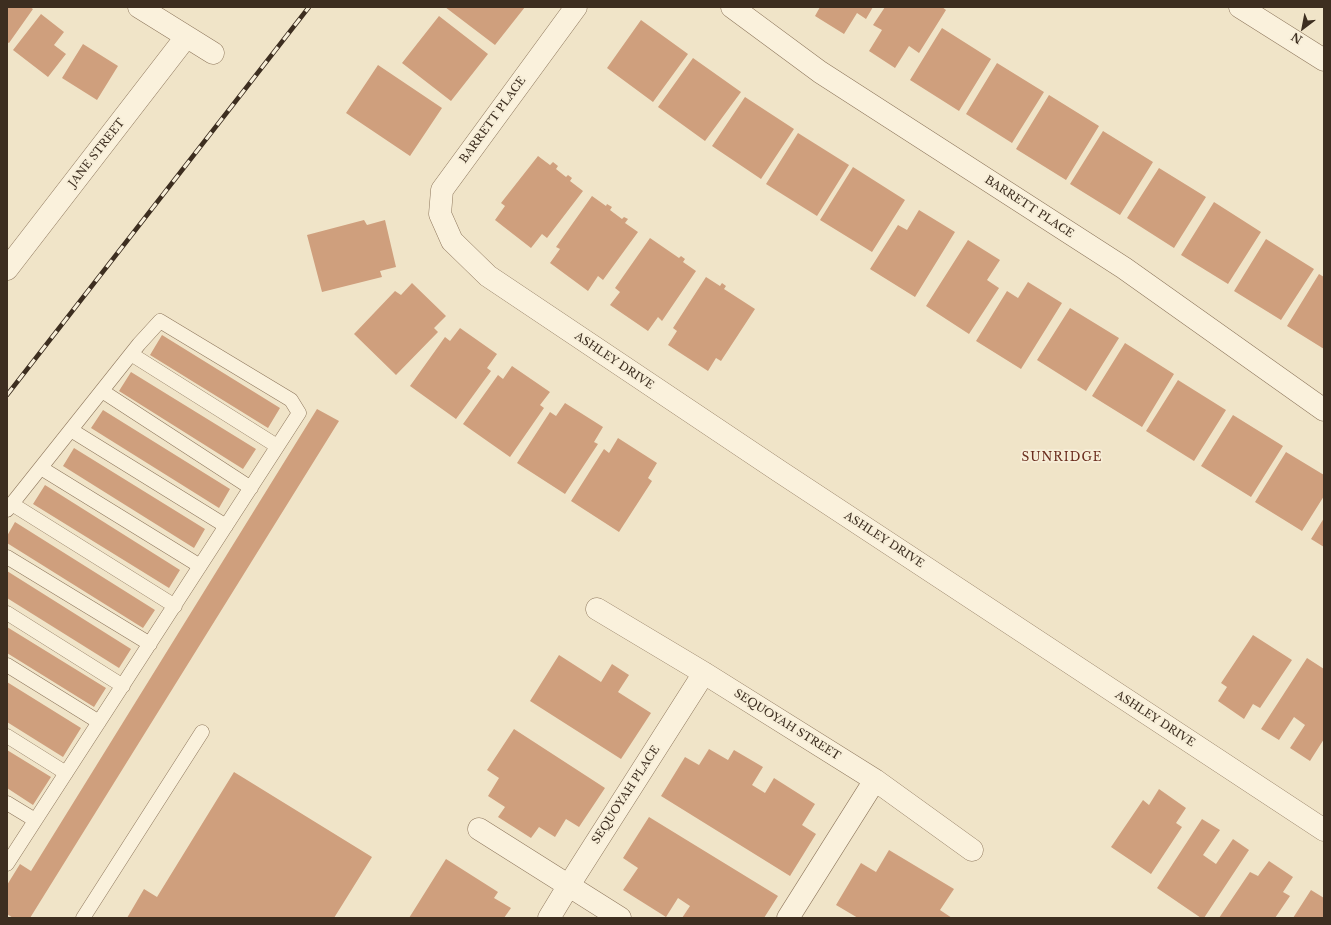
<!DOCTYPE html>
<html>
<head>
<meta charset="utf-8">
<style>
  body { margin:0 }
  #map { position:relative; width:1331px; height:925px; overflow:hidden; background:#f0e4c8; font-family:"Libre Baskerville",serif }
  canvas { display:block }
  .frame { position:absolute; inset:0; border:8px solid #3d2e20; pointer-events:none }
  .north { position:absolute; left:1283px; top:8px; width:40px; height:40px; -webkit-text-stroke:3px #f7eed8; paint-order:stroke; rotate:212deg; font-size:11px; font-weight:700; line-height:16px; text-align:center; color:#3d2e20 }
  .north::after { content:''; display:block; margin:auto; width:14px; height:18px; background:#3d2e20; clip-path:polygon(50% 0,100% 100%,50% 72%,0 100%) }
</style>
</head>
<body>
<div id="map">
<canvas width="1331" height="925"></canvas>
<div class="frame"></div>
<div class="north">N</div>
</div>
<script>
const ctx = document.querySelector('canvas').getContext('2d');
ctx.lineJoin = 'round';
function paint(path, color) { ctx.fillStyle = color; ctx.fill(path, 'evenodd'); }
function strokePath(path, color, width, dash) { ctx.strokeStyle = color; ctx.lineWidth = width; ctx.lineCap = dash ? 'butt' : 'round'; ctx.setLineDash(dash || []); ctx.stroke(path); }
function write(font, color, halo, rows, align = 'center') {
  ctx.font = font + ' "Libre Baskerville",serif'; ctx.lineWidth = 3.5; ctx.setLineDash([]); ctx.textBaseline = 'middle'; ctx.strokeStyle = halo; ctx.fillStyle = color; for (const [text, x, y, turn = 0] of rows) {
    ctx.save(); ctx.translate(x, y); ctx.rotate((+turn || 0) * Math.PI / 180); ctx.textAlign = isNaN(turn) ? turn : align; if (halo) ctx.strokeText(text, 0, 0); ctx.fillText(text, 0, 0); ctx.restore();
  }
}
const building = new Path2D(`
  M 7,7 L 30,7 L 33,9 L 9,43 L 7,42 Z
  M 445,7 L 525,7 L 495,45 Z
  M 820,7 L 873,7 L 866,19 L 857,13 L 844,34 L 815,16 Z
  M 885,7 L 942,7 L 946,10 L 919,53 L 909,46 L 895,68 L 869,51 L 882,30 L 873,25 Z
  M 41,14 L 64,32 L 54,45 L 66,54 L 48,77 L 13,50 Z
  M 439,16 L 488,54 L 451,101 L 402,63 Z
  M 641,20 L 688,54 L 653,102 L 607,68 Z
  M 942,28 L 991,59 L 959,111 L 910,80 Z
  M 83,44 L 118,66 L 97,100 L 62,78 Z
  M 693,58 L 741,92 L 705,141 L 658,107 Z
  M 997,63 L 1044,92 L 1012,143 L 966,114 Z
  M 378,65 L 442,108 L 410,156 L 346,113 Z
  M 1049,95 L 1099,126 L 1066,180 L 1016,149 Z
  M 745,97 L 794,129 L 761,179 L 712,146 Z
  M 1103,131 L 1153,162 L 1120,215 L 1070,184 Z
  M 798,133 L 849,165 L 817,216 L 766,184 Z
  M 538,156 L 550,165 L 553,162 L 558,166 L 556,169 L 566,177 L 568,175 L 572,178 L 570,181 L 583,191 L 547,238 L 542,234 L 531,248 L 495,220 L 505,206 L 501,203 Z
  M 853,167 L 905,200 L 872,252 L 820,220 Z
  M 1159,168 L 1206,197 L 1174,248 L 1127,218 Z
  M 592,196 L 606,206 L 607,204 L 612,207 L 610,210 L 622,219 L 624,217 L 628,219 L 625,223 L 638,232 L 603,280 L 598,276 L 588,291 L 550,263 L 560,249 L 556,247 Z
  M 1214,202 L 1261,232 L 1228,284 L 1181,255 Z
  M 919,210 L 955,232 L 915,297 L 870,269 L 898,225 L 907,230 Z
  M 364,220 L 367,225 L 385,220 L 396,267 L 380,271 L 382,277 L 322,292 L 307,235 Z
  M 650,238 L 679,258 L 681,256 L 685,259 L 683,262 L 696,271 L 662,321 L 658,317 L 648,331 L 610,305 L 620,292 L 615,288 Z
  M 1266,239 L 1314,269 L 1281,320 L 1234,291 Z
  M 968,240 L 1000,260 L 987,280 L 999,288 L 969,334 L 926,306 Z
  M 1319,274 L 1324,277 L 1324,349 L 1287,326 Z
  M 706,277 L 720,286 L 722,283 L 726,286 L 724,289 L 755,309 L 721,361 L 716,358 L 708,371 L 668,345 L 677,331 L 673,328 Z
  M 1028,282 L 1062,303 L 1021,369 L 976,341 L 1007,291 L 1018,298 Z
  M 412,283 L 446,316 L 434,328 L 438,332 L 396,375 L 354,334 L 395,291 L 401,295 Z
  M 1070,308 L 1119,338 L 1086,391 L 1037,360 Z
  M 460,328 L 497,354 L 487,368 L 491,371 L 456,419 L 410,386 L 445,337 L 450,341 Z
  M 162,335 L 280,408 L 268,428 L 150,355 Z
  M 1125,343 L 1174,374 L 1142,427 L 1092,396 Z
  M 512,366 L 550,392 L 540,405 L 544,408 L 510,457 L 463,424 L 498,375 L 503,379 Z
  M 131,372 L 256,449 L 243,469 L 119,391 Z
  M 1178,380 L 1226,410 L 1194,461 L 1146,431 Z
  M 565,403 L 603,427 L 594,442 L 598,444 L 565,494 L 517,463 L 550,412 L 556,416 Z
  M 317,409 L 339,421 L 30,918 L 13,918 L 7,914 L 7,885 L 20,864 L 31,871 Z
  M 103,410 L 230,489 L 219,508 L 91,428 Z
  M 1233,415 L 1283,446 L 1251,497 L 1201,466 Z
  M 618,438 L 657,463 L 648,478 L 652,481 L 619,532 L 571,501 L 604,449 L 609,453 Z
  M 74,448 L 205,529 L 194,548 L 63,466 Z
  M 1286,452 L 1324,475 L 1324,496 L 1302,531 L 1255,502 Z
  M 45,485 L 180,570 L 169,588 L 33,504 Z
  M 1324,518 L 1324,547 L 1311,539 Z
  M 15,522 L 155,610 L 143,628 L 7,543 L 7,536 Z
  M 7,571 L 131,649 L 119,668 L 7,598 Z
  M 7,627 L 106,688 L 94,707 L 7,653 Z
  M 1253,635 L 1292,660 L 1260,708 L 1253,704 L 1244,719 L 1218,701 L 1227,687 L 1221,683 Z
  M 559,655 L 601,682 L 612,664 L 629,675 L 618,692 L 651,713 L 621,759 L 530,701 Z
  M 1307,658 L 1324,669 L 1324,739 L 1310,761 L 1290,748 L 1305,725 L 1294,717 L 1279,740 L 1261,729 Z
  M 7,682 L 81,728 L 63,757 L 7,722 Z
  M 514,729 L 605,788 L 579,827 L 566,819 L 555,837 L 539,827 L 531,838 L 498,817 L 505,807 L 488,796 L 499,778 L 487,770 Z
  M 709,749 L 728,760 L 734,750 L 763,767 L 752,785 L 765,793 L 774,778 L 815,804 L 802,825 L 816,834 L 790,876 L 661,796 L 685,757 L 699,765 Z
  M 7,750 L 51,777 L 33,805 L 7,788 Z
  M 234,772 L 372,857 L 334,918 L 127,918 L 144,889 L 157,897 Z
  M 1159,789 L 1186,808 L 1176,823 L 1182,827 L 1151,874 L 1111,847 L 1143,800 L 1149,805 Z
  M 649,817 L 778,896 L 764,918 L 682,918 L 690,906 L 678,898 L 666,917 L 623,890 L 638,868 L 623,858 Z
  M 1202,819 L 1220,830 L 1203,855 L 1216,864 L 1233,839 L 1249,850 L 1204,918 L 1201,918 L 1157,888 Z
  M 889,850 L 954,889 L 940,910 L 952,918 L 858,918 L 836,905 L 861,863 L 876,872 Z
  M 446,859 L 498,892 L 494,898 L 511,908 L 504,918 L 409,918 Z
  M 1269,861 L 1293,877 L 1283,892 L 1290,896 L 1275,918 L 1219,918 L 1250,872 L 1258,876 Z
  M 1311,890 L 1324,898 L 1324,918 L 1293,918 Z`);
const service = new Path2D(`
  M 131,354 L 277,446
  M 102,391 L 251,488
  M 71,430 L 226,526
  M 41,468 L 200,566
  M 12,504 L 175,606
  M 7,510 L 139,344 L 160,321 L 291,400 L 299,413 L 7,864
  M 7,557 L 150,644
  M 7,613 L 123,686
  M 7,665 L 99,722
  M 7,736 L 66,773
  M 7,803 L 35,820
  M 83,918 L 202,732`);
const minor = new Path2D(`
  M 139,7 L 213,53
  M 576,7 L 442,190 L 440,214 L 452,241 L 488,276 L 779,471 L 1324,830
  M 732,7 L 820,72 L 1124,268 L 1324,410
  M 1240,7 L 1324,60
  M 7,269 L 186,37
  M 597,609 L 704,673 L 875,780 L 972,850
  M 479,829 L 620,918
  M 549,918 L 569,885 L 704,673
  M 788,918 L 875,780`);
const rail = new Path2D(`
  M 7,395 L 309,7`);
const streetNames = [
  ["BARRETT PLACE",493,120,-54],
  ["JANE STREET",97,153,-52],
  ["BARRETT PLACE",1029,207,33],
  ["ASHLEY DRIVE",614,361,34],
  ["ASHLEY DRIVE",884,540,33],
  ["ASHLEY DRIVE",1155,719,33],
  ["SEQUOYAH STREET",787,725,32],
  ["SEQUOYAH PLACE",626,795,-57]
];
const neighbourhoodNames = [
  ["SUNRIDGE",1062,458]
];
paint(building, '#cf9f7d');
strokePath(service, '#8d765c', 15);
strokePath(minor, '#8d765c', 23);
strokePath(service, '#faf1dc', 14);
strokePath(minor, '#faf1dc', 22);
strokePath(rail, '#3d2e20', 4.5);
strokePath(rail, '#f7eed8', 3, [9]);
write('11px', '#3d2e20', '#f7eed8', streetNames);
ctx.letterSpacing = '1px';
write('12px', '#6b2e1e', '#f7eed8', neighbourhoodNames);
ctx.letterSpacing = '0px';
</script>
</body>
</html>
